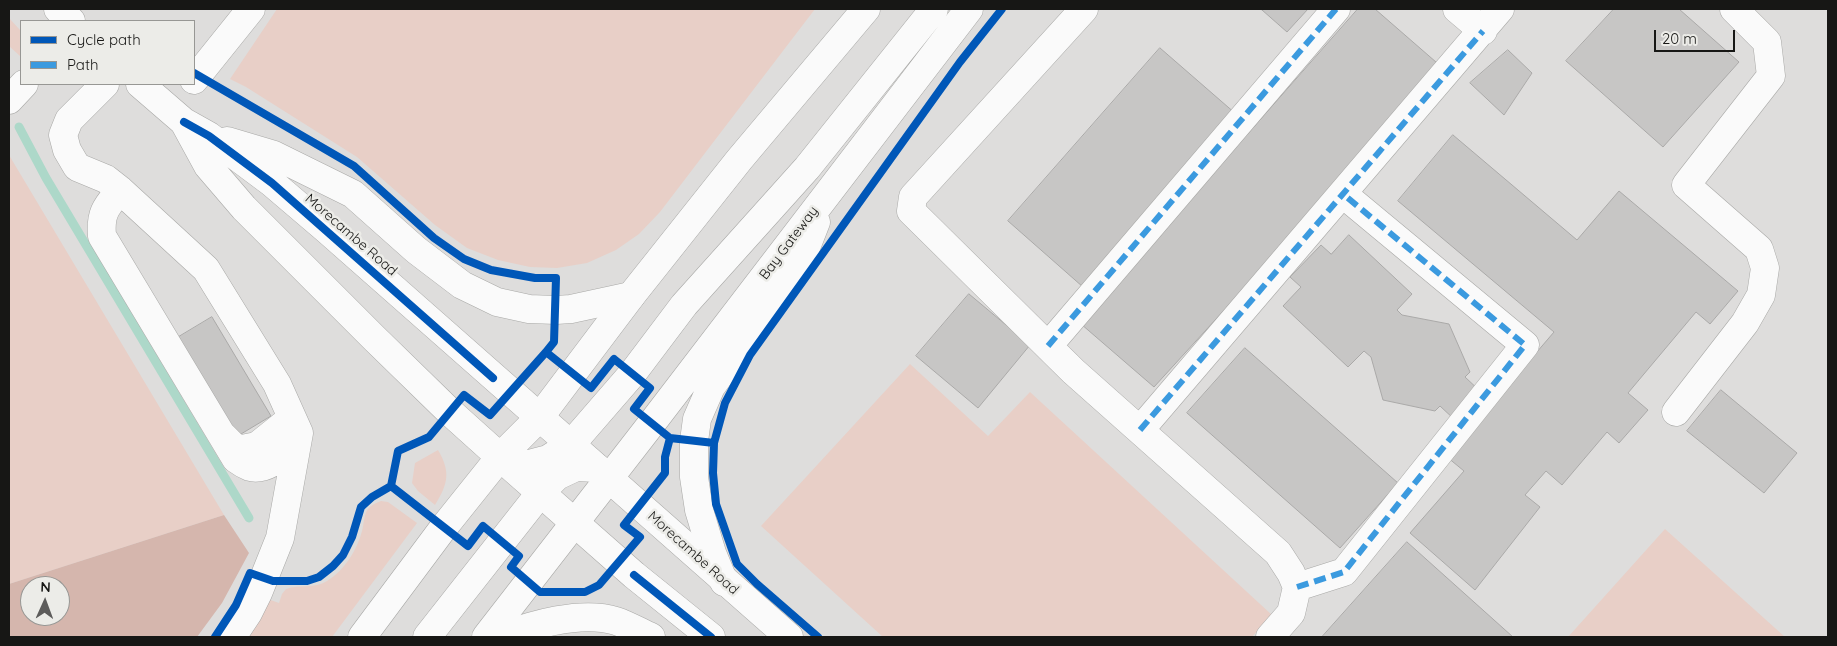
<!DOCTYPE html>
<html>
<head>
<meta charset="utf-8">
<style>
  body { margin:0 }
  #map { position:relative; width:1837px; height:646px; overflow:hidden; background:#dedddc; font-family:Quicksand,sans-serif }
  canvas { display:block }
  .frame { position:absolute; inset:0; border:10px solid #171715; pointer-events:none }
  .legend { position:absolute; left:20px; top:20px; width:175px; height:65px; box-sizing:border-box; background:#ecece8; border:1px solid #979794; margin:0; padding:6px 9px; list-style:none; font-size:15px; color:#171715 }
  .legend li { display:flex; align-items:center; gap:10px; height:25px }
  .legend b { width:25px; border:1px solid #979794 }
  .north { position:absolute; left:20px; top:576px; width:50px; height:50px; box-sizing:border-box; background:#ecece8; border:1px solid #979794; border-radius:50%; rotate:2deg; font-size:14px; font-weight:700; line-height:20px; text-align:center; color:#171715 }
  .north::after { content:''; display:block; margin:auto; width:18px; height:22px; background:#5d5c5b; clip-path:polygon(50% 0,100% 100%,50% 72%,0 100%) }
  .scale { position:absolute; left:1654px; top:30px; width:81px; height:22px; box-sizing:border-box; border:2px solid #171715; border-top:0; padding-left:6px; font-size:15px; line-height:18px; white-space:nowrap; color:#171715; -webkit-text-stroke:4px #ecece8; paint-order:stroke }
</style>
</head>
<body>
<div id="map">
<canvas width="1837" height="646"></canvas>
<div class="frame"></div>
<ul class="legend">
<li><b style="height:6px;background:#0057b8"></b>Cycle path</li>
<li><b style="height:6px;background:#3b9adf"></b>Path</li>
</ul>
<div class="north">N</div>
<div class="scale">20 m</div>
</div>
<script>
const ctx = document.querySelector('canvas').getContext('2d');
ctx.lineJoin = 'round';
function paint(path, color) { ctx.fillStyle = color; ctx.fill(path, 'evenodd'); }
function strokePath(path, color, width, dash) { ctx.strokeStyle = color; ctx.lineWidth = width; ctx.lineCap = dash ? 'butt' : 'round'; ctx.setLineDash(dash || []); ctx.stroke(path); }
function write(font, color, halo, rows, align = 'center') {
  ctx.font = font + ' Quicksand,sans-serif'; ctx.lineWidth = 5; ctx.setLineDash([]); ctx.textBaseline = 'middle'; ctx.strokeStyle = halo; ctx.fillStyle = color; for (const [text, x, y, turn = 0] of rows) {
    ctx.save(); ctx.translate(x, y); ctx.rotate((+turn || 0) * Math.PI / 180); ctx.textAlign = isNaN(turn) ? turn : align; if (halo) ctx.strokeText(text, 0, 0); ctx.fillText(text, 0, 0); ctx.restore();
  }
}
const green = new Path2D(`
  M 277,9 L 815,9 L 660,212 L 639,234 L 616,250 L 587,263 L 557,268 L 530,267 L 498,260 L 467,248 L 435,225 L 357,157 L 246,87 L 230,79 Z
  M 9,18 L 21,31 L 20,56 L 9,46 Z
  M 9,155 L 224,515 L 9,584 Z
  M 910,364 L 988,436 L 1030,392 L 1272,615 L 1252,637 L 883,637 L 761,526 Z
  M 438,450 C 451,472 448,484 435,505 L 418,491 L 412,483 L 415,463 Z
  M 381,501 L 388,502 L 417,523 L 332,637 L 245,637 L 265,598 L 279,603 L 282,594 L 286,589 C 300,584 314,589 327,581 C 345,570 357,550 362,531 C 364,524 364,514 368,509 C 371,505 376,503 381,501 Z
  M 1665,529 L 1785,637 L 1568,637 Z`);
const forest = new Path2D(`
  M 224,515 L 249,553 L 222,603 L 197,637 L 9,637 L 9,584 ZM 30,586 L 60,586 L 60,616 L 30,616 Z`);
const stream = new Path2D(`
  M 19,127 L 46,178 L 249,518`);
const building = new Path2D(`
  M 1263,9 L 1308,9 L 1287,32 L 1262,10 Z
  M 1358,9 L 1375,9 L 1444,69 L 1154,387 L 1081,324 Z
  M 1614,9 L 1679,9 L 1739,62 L 1663,147 L 1566,61 Z
  M 1160,48 L 1236,114 L 1083,287 L 1008,221 Z
  M 1508,50 L 1532,73 L 1504,115 L 1470,83 Z
  M 1453,135 L 1577,240 L 1619,191 L 1738,291 L 1710,324 L 1696,312 L 1628,393 L 1648,410 L 1619,443 L 1607,432 L 1562,485 L 1546,471 L 1525,495 L 1540,507 L 1475,590 L 1410,533 L 1464,471 L 1447,457 L 1554,332 L 1398,201 Z
  M 1349,235 L 1412,294 L 1397,310 L 1402,315 L 1449,324 L 1470,372 L 1465,377 L 1481,392 L 1455,420 L 1440,406 L 1435,411 L 1383,400 L 1371,357 L 1364,351 L 1348,367 L 1283,306 L 1301,287 L 1290,277 L 1321,245 L 1331,254 Z
  M 969,294 L 1030,345 L 978,408 L 916,356 Z
  M 212,317 L 271,416 L 231,440 L 172,341 Z
  M 1245,348 L 1398,483 L 1340,548 L 1187,413 Z
  M 1721,390 L 1797,453 L 1764,493 L 1687,431 Z
  M 1407,542 L 1513,637 L 1322,637 Z`);
const minor = new Path2D(`
  M 1084,9 L 913,197 L 911,211 L 1073,371 L 1278,553 L 1291,573 L 1297,587 L 1291,613 L 1270,637
  M 1457,9 L 1483,31
  M 194,80 L 251,9
  M 105,84 L 69,120 L 63,135 L 67,150 L 77,167 L 106,179 L 120,190 L 206,269 L 277,384 L 299,433 L 280,538 L 258,593 L 248,613 L 232,637
  M 9,100 L 24,84
  M 120,190 C 106,207 100,213 102,236 L 236,459 C 240,462 245,465 250,467 C 266,472 290,453 290,436 C 290,434 289,431 288,429
  M 1048,346 L 1336,9
  M 1676,412 L 1745,323 L 1761,295 L 1765,268 L 1759,249 L 1686,185 L 1771,76 L 1767,42 L 1734,9
  M 1140,430 L 1500,9
  M 223,436 L 237,450 L 257,446 L 287,422
  M 1297,587 L 1344,572 L 1525,345 L 1343,194`);
const major = new Path2D(`
  M 58,9 L 71,21
  M 140,84 L 184,122 L 209,136 L 272,183 L 326,229 L 789,637
  M 184,122 L 208,166 L 244,208 L 373,337 L 450,412 L 500,457 L 634,575 L 711,637
  M 227,141 L 274,155 L 353,194 L 416,250 L 462,285 L 497,302 L 529,309 L 556,310 L 571,309 L 631,296
  M 499,637 C 532,625 581,610 616,621 C 628,625 640,632 651,637`);
const highway = new Path2D(`
  M 509,464 L 529,464 L 548,459 L 570,445 L 580,434 L 632,374 L 684,305 L 807,168 L 934,9
  M 724,582 L 712,553 L 699,510 L 694,477 L 694,441 L 697,419 L 711,387 L 798,268 L 816,222
  M 362,637 L 444,527 L 500,457 L 539,418 L 631,296 L 739,160 L 866,9
  M 427,637 L 541,492 L 557,476 L 576,467 L 597,468
  M 486,637 L 652,423 L 969,9`);
const quiet = new Path2D(`
  M 1048,346 L 1336,9
  M 1140,430 L 1483,31
  M 1297,587 L 1344,572 L 1525,345 L 1343,194`);
const cycleway = new Path2D(`
  M 194,73 L 354,166 L 434,238 L 464,259 L 491,270 L 535,278 L 556,278 L 554,342 L 546,352
  M 184,122 L 209,136 L 272,183 L 493,378
  M 391,486 L 468,546 L 483,526 L 519,556 L 511,567 L 540,592 L 585,592 L 599,585 L 640,537 L 624,525 L 665,473 L 665,457 L 670,438
  M 634,575 L 711,637
  M 215,637 L 236,605 L 250,573 L 273,581 L 307,581 L 319,577 L 333,566 L 343,555 L 352,537 L 361,507 L 372,497 L 391,486 L 398,451 L 429,437 L 464,395 L 490,415 L 546,352 L 591,388 L 614,359 L 650,388 L 634,409 L 670,438 L 714,443
  M 818,637 L 757,584 L 737,564 L 716,504 L 713,473 L 714,443 L 725,403 L 750,355 L 960,62 L 1002,9`);
const streetNames = [
  ["Morecambe Road",351,235,41],
  ["Bay Gateway",789,243,-53],
  ["Morecambe Road",693,553,42]
];
paint(green, '#e8cfc7');
paint(forest, '#d5b6ad');
strokePath(stream, '#add8c9', 9);
paint(building, '#c7c6c5');
strokePath(building, '#aaa9a8', 1);
strokePath(minor, '#a8a8a6', 29);
strokePath(major, '#a8a8a6', 29);
strokePath(highway, '#a8a8a6', 29);
strokePath(minor, '#fafafa', 28);
strokePath(major, '#fafafa', 28);
strokePath(highway, '#fafafa', 28);
strokePath(quiet, '#3b9adf', 6, [12, 6]);
strokePath(cycleway, '#0057b8', 8);
write('14px', '#171715', '#ecece8', streetNames);
</script>
</body>
</html>
